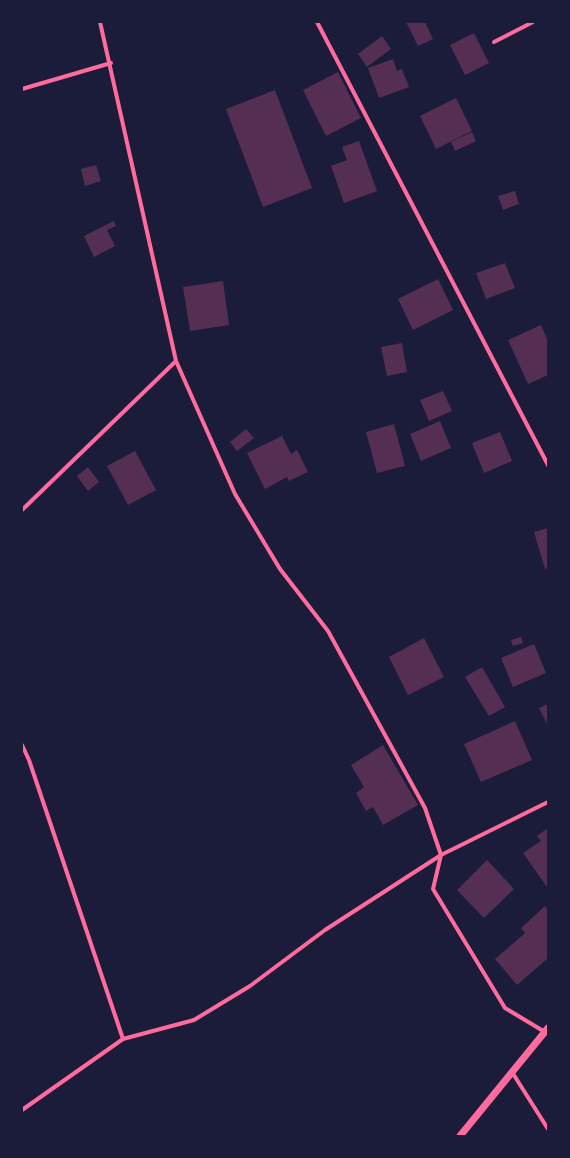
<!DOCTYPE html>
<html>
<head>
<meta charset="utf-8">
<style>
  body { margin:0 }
  #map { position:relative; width:570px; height:1158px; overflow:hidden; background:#1b1b3a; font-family:"PT Sans Narrow",sans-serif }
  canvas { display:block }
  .frame { position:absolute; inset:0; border:23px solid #1b1b3a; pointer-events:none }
</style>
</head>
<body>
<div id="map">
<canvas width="570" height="1158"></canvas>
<div class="frame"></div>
</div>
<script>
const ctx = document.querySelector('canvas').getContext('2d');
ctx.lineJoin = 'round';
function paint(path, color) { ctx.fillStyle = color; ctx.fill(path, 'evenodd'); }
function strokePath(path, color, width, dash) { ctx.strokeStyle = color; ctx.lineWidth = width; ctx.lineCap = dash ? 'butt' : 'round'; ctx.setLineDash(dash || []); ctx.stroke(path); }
const building = new Path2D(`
  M 406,22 L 425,22 L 433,39 L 418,46 Z
  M 474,33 L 489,63 L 465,75 L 450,45 Z
  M 382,36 L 391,49 L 367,67 L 358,54 Z
  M 393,59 L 397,71 L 402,69 L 409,87 L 379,98 L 368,68 Z
  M 338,72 L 361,118 L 326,136 L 303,90 Z
  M 275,90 L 312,188 L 263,207 L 226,109 Z
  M 456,98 L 472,131 L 436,149 L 420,116 Z
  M 472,132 L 476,141 L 455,151 L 451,142 Z
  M 359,141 L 377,191 L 344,203 L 331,166 L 347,160 L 342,147 Z
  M 96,165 L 101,181 L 85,186 L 81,169 Z
  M 515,191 L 519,204 L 503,210 L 498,196 Z
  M 114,221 L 116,226 L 107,230 L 115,246 L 94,257 L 84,236 Z
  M 505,263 L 515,288 L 486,299 L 476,273 Z
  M 438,279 L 453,310 L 413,330 L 398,299 Z
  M 223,281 L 229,325 L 190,331 L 183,287 Z
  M 541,325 L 548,341 L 548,375 L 528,384 L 508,340 Z
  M 402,343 L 407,372 L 387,376 L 381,347 Z
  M 443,391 L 452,411 L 429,421 L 420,400 Z
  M 440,421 L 451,448 L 421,461 L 410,434 Z
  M 394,424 L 405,466 L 377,473 L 366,432 Z
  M 246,429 L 254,438 L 237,451 L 230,442 Z
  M 500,432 L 512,461 L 484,473 L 472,443 Z
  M 282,436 L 291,454 L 297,450 L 308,472 L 289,481 L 287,477 L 265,489 L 247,453 Z
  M 135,451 L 156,490 L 128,505 L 107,466 Z
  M 88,467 L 99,482 L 88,491 L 77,476 Z
  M 548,528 L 548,568 L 545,569 L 534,532 Z
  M 521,637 L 523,643 L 513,646 L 511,640 Z
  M 424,638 L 444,677 L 408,695 L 389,657 Z
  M 534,644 L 546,673 L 513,687 L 501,658 Z
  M 482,667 L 505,707 L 489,716 L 465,677 Z
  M 548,704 L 548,726 L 539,708 Z
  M 515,721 L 532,760 L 481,782 L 464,744 Z
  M 383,745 L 418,805 L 383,825 L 373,807 L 366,811 L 356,793 L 364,787 L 351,765 Z
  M 548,828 L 548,886 L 547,887 L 523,853 L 541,841 L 537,836 Z
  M 487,860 L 514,889 L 484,918 L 457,890 Z
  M 545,906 L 548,910 L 548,958 L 517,985 L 495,959 L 525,933 L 521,928 Z`);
const minor = new Path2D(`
  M 100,22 L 176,361 L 235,494 L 280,569 L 328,631 L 425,808 L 441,855 L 433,889 L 505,1008 L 545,1032
  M 317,22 L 548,465
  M 494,42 L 533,22
  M 22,89 L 111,63
  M 22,510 L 176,361
  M 22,745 L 29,760 L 123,1039
  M 512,1072 L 548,1129
  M 22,1110 L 123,1039 L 194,1020 L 250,986 L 325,930 L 441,855 L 548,802`);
const tertiary = new Path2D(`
  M 460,1136 L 548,1028`);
paint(building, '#542f53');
strokePath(minor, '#ff6b9d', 4);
strokePath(tertiary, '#ff6b9d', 7);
</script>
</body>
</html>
